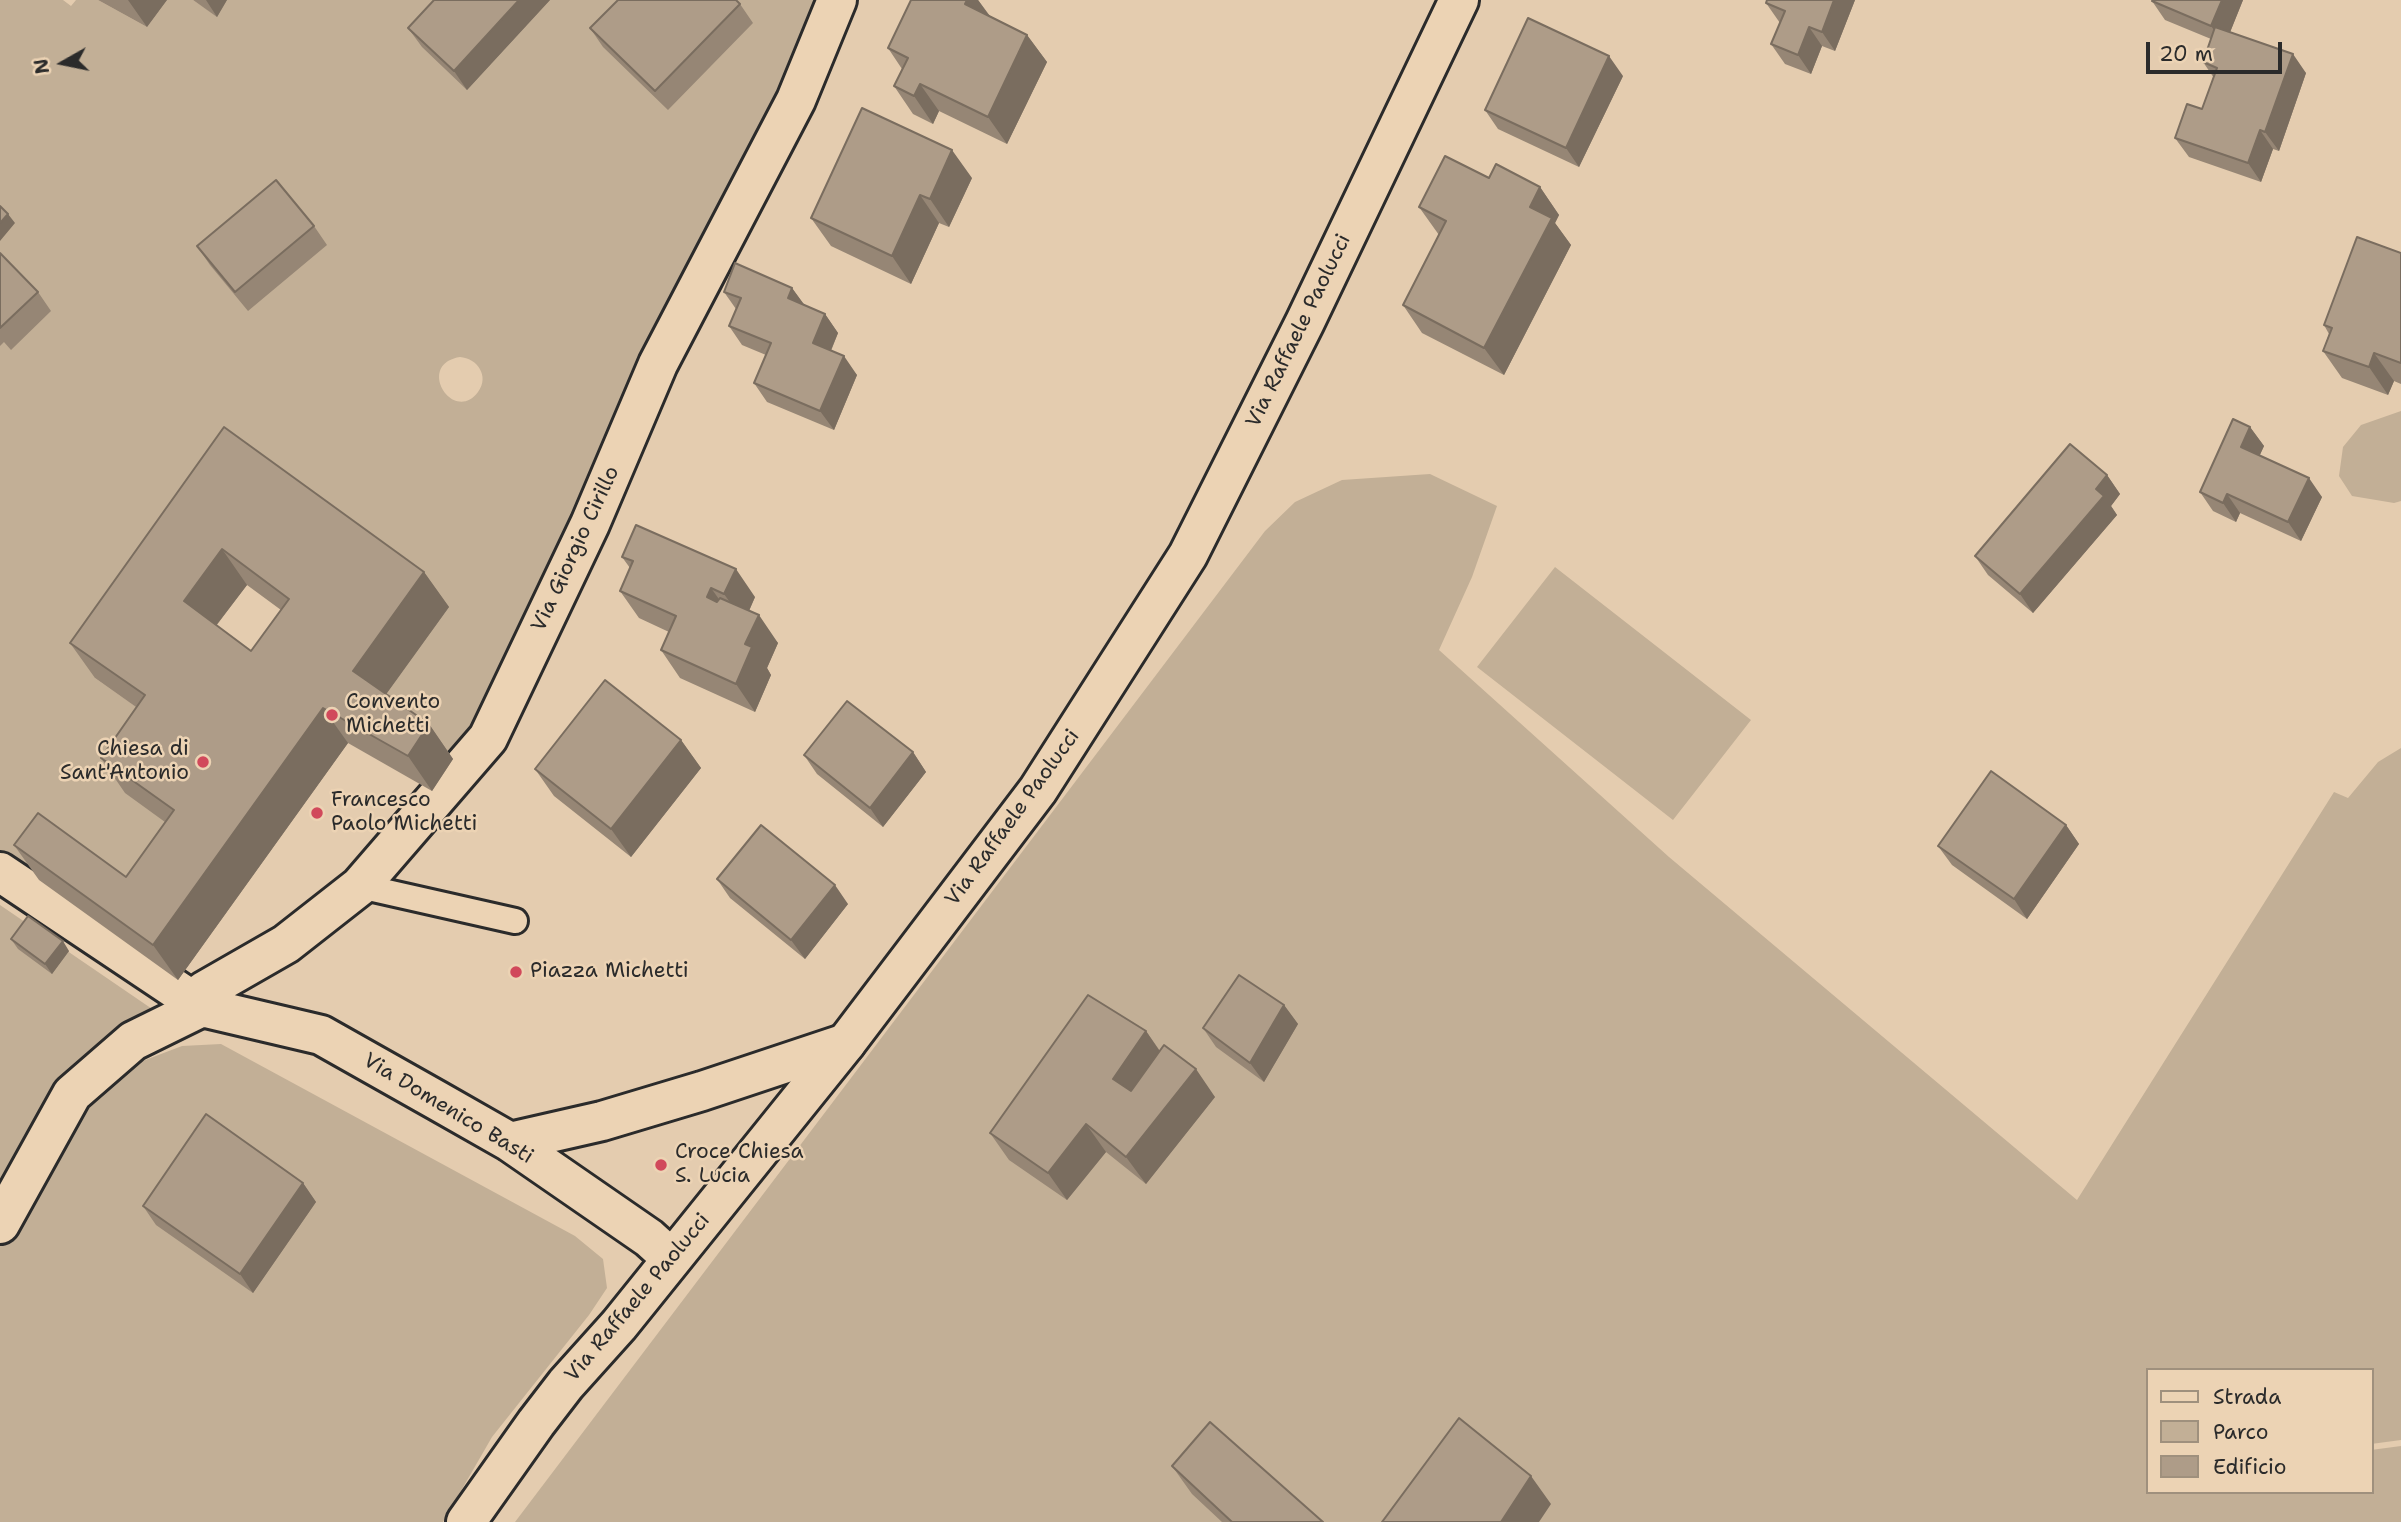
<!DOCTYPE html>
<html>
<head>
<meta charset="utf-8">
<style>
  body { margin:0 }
  #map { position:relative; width:2401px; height:1522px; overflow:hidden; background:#e4ccaf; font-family:"Shantell Sans",sans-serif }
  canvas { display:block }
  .legend { position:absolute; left:2146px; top:1368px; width:228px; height:126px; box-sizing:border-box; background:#ecd3b4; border:2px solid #9f907d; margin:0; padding:9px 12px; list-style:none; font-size:21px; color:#2b2b2b }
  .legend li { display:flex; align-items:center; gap:14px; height:35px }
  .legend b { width:35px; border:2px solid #9f907d }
  .north { position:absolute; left:28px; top:28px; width:70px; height:70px; -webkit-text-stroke:5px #ecd3b4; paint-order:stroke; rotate:261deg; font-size:19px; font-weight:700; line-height:28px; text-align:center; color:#2b2b2b }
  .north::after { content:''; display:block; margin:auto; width:24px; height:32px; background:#2b2b2b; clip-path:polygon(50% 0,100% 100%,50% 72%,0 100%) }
  .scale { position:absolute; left:2146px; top:42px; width:136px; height:32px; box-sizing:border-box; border:4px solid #2b2b2b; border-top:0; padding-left:9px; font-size:21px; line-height:24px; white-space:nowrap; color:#2b2b2b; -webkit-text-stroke:5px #ecd3b4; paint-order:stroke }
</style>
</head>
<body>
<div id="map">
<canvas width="2401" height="1522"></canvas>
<ul class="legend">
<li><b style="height:9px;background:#ecd3b4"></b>Strada</li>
<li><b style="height:19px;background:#c2af96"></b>Parco</li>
<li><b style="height:19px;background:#ae9c88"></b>Edificio</li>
</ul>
<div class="north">N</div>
<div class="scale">20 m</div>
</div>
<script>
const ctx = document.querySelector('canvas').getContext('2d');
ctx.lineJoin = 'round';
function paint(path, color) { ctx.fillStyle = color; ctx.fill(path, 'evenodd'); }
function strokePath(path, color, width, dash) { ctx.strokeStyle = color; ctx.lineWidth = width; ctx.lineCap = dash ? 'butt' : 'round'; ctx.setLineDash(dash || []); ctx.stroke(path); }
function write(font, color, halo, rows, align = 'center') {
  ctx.font = font + ' "Shantell Sans",sans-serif'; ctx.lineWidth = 5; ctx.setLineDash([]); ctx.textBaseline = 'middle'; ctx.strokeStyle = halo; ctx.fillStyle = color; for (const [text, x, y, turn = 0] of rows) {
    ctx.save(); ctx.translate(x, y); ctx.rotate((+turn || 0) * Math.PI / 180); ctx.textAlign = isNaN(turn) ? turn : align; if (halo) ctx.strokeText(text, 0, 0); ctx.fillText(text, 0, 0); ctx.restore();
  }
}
const green = new Path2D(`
  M 0,0 L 63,0 L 71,6 L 76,0 L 98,0 L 147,27 L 167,0 L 193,0 L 217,16 L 227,0 L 826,0 L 579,527 L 453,759 L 377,707 L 448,607 L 249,462 L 95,678 L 169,730 L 198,845 L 150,912 L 62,848 L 39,880 L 0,857 ZM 460,357 C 477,358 490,376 478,392 C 453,425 415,364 460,357 Z
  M 2401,411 L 2401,501 L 2394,503 L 2352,496 L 2339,476 L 2343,447 L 2361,425 Z
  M 1430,474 L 1497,506 L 1472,577 L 1439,650 L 1669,857 L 2077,1200 L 2334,792 L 2348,798 L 2378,762 L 2401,748 L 2401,1440 L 2371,1444 L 2371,1370 L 2147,1370 L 2147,1492 L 2371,1492 L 2371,1450 L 2401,1446 L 2401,1522 L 515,1522 L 1265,531 L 1295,502 L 1342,480 Z
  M 1555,567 L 1751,720 L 1673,820 L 1477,667 Z
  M 0,905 L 158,1013 L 47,1104 L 0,1181 Z
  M 221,1044 L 575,1236 L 603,1259 L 607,1288 L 589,1315 L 492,1437 L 443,1522 L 0,1522 L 0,1241 L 86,1099 L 140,1062 L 182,1046 Z`);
const service = new Path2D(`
  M 360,886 L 515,921`);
const minor = new Path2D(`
  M 0,872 L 202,1007 L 321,1035 L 438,1101 L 510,1142 L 649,1238 L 671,1258
  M 202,1007 L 204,991 L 286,944 L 360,886 L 488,738 L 590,524 L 658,364 L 796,100 L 837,0
  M 510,1142 L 602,1121 L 702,1091 L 846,1043
  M 0,1224 L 72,1094 L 133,1041 L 202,1007`);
const secondary = new Path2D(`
  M 466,1522 L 536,1423 L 566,1384 L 619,1325 L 846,1043 L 1038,790 L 1188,555 L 1305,322 L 1459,0`);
const wall = new Path2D(`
  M 98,0 L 167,0 L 147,27 Z
  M 193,0 L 227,0 L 217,17 Z
  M 434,0 L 550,0 L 467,90 L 422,47 L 408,28 Z
  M 911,0 L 978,0 L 990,16 L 1027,35 L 1047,62 L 1007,144 L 939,111 L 933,124 L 913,114 L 894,86 L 902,69 L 888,48 Z
  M 1855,0 L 1835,51 L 1822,46 L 1811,74 L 1785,64 L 1771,44 L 1780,23 L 1766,3 Z
  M 2153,0 L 2243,0 L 2230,32 L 2306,73 L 2279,151 L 2273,149 L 2261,182 L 2189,157 L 2175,138 L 2202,109 L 2214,78 L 2203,62 L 2211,39 L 2165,20 L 2152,1 Z
  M 740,4 L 753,23 L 668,110 L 603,47 L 590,28 Z
  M 1623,76 L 1579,167 L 1498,129 L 1485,110 Z
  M 972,178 L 949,227 L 939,223 L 911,284 L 831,246 L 811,218 Z
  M 1489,178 L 1540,187 L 1559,215 L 1555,223 L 1571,245 L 1504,375 L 1422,333 L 1403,305 L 1439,235 L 1419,207 Z
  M 314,226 L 327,245 L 248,311 L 210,265 L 197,246 Z
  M 0,253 L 38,292 L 51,311 L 11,350 L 4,342 L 0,346 Z
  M 2401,253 L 2401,384 L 2394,381 L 2388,395 L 2342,378 L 2323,351 L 2329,334 L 2324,325 Z
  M 792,288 L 804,305 L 825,314 L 838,333 L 831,351 L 857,375 L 834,430 L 767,402 L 754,383 L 766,355 L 742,345 L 729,326 L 736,309 L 724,292 Z
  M 224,427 L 424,572 L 449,607 L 386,694 L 429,724 L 453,759 L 432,791 L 348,743 L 178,980 L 39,880 L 14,845 L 126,877 L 165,822 L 125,793 L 101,758 L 136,707 L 95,678 L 70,643 ZM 247,585 L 281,610 L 251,651 L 216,626 Z
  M 2250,427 L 2264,446 L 2259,456 L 2322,497 L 2301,541 L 2240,513 L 2236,522 L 2213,511 L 2200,492 Z
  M 2107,475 L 2120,494 L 2111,506 L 2117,515 L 2033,613 L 1988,575 L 1975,556 Z
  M 622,557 L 755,597 L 749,611 L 778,643 L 767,668 L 771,675 L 755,712 L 680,678 L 661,650 L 669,632 L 639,618 L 620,591 L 630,568 Z
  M 681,740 L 701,768 L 631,857 L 554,796 L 535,769 Z
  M 913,752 L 926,772 L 883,827 L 817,774 L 804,755 Z
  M 2066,825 L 2079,844 L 2027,919 L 1952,865 L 1938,846 Z
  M 717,879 L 848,904 L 805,959 L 730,898 Z
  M 11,939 L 69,951 L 52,974 L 18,949 Z
  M 1284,1005 L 1298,1024 L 1264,1082 L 1216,1047 L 1203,1028 Z
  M 1146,1031 L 1160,1051 L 1215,1097 L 1146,1184 L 1106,1152 L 1067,1200 L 1009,1160 L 990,1133 Z
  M 303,1183 L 316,1202 L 253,1293 L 156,1225 L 143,1206 Z
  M 1172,1466 L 1323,1522 L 1222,1522 L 1192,1494 Z`);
const shadedWall = new Path2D(`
  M 128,0 L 167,0 L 147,27 Z
  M 206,0 L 227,0 L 217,17 Z
  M 519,0 L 550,0 L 467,90 L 454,71 Z
  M 967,0 L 978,0 L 991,18 L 965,4 Z
  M 1834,0 L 1855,0 L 1835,51 L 1822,32 Z
  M 2222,0 L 2243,0 L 2225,45 L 2211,26 Z
  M 1809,27 L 1822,46 L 1811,74 L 1798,55 Z
  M 1027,35 L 1047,62 L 1007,144 L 988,117 Z
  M 2293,54 L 2306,73 L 2279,151 L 2265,132 Z
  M 1609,56 L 1623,76 L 1579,167 L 1566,148 Z
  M 920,84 L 939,111 L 933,124 L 914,96 Z
  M 2260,130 L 2273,149 L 2261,182 L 2248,163 Z
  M 952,150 L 972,178 L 949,227 L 930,199 Z
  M 1540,187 L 1559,215 L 1555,223 L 1571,245 L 1504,375 L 1484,348 L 1530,207 Z
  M 920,195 L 939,223 L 911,284 L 892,256 Z
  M 8,214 L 15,223 L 0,241 L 0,223 Z
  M 792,288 L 806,307 L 788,298 Z
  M 825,314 L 838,333 L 826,362 L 813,343 Z
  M 2374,353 L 2394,381 L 2388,395 L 2369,367 Z
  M 844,356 L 857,375 L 834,430 L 820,411 Z
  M 2250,427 L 2264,446 L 2255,466 L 2241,447 Z
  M 2107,475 L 2120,494 L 2111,506 L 2117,515 L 2033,613 L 2020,594 L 2096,489 Z
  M 2309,478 L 2322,497 L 2301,541 L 2288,522 Z
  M 2227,494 L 2240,513 L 2236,522 L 2223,503 Z
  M 222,549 L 247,585 L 208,636 L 184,601 Z
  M 736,569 L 755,597 L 744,622 L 724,594 Z
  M 424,572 L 449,607 L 377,707 L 353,671 Z
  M 711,588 L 731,616 L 707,597 Z
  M 759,615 L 778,643 L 767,668 L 771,675 L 755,712 L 736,684 L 745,644 Z
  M 323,708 L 348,743 L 178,980 L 153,945 Z
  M 429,724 L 453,759 L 432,791 L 408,756 Z
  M 681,740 L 701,768 L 631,857 L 611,829 Z
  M 913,752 L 926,772 L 883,827 L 870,808 Z
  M 2066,825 L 2079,844 L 2027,919 L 2014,899 Z
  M 835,885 L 848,904 L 805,959 L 791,940 Z
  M 63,941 L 69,951 L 52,974 L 45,964 Z
  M 1284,1005 L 1298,1024 L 1264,1082 L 1250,1063 Z
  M 1146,1031 L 1165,1059 L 1133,1107 L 1113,1079 Z
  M 1196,1069 L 1215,1097 L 1146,1184 L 1126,1157 Z
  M 1086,1124 L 1106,1152 L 1067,1200 L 1048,1173 Z
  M 303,1183 L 316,1202 L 253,1293 L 240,1274 Z
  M 1531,1476 L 1551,1504 L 1539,1522 L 1501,1522 Z`);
const building = new Path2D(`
  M 434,0 L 519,0 L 454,71 L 408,28 Z
  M 618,0 L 736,0 L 740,4 L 655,91 L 590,28 Z
  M 911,0 L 967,0 L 965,4 L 1027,35 L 988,117 L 920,84 L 914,96 L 894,86 L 908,58 L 888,48 Z
  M 1767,0 L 1834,0 L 1822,32 L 1809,27 L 1798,55 L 1771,44 L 1785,11 L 1766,3 Z
  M 2153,0 L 2222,0 L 2211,26 L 2152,1 Z
  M 1528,18 L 1609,56 L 1566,148 L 1485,110 Z
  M 2215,27 L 2293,54 L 2265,132 L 2260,130 L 2248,163 L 2175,138 L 2187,104 L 2202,109 L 2217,68 L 2203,62 Z
  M 862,108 L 952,150 L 930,199 L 920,195 L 892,256 L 811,218 Z
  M 1445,156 L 1489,178 L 1496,164 L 1540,187 L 1530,207 L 1552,218 L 1484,348 L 1403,305 L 1446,221 L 1419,207 Z
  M 276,180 L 314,226 L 235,292 L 197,246 Z
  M 0,206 L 8,214 L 0,223 Z
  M 2357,237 L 2401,253 L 2401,363 L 2374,353 L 2369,367 L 2323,351 L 2332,328 L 2324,325 Z
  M 0,253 L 38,292 L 0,328 Z
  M 735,263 L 792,288 L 788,298 L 825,314 L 813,343 L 844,356 L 820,411 L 754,383 L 771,343 L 729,326 L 741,298 L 724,292 Z
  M 2233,419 L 2250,427 L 2241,447 L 2309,478 L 2288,522 L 2227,494 L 2223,503 L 2200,492 Z
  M 224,427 L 424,572 L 353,671 L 429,724 L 408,756 L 323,708 L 153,945 L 14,845 L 38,813 L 126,877 L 174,810 L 101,758 L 145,695 L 70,643 ZM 222,549 L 289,599 L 251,651 L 184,601 Z
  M 2070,444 L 2107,475 L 2096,489 L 2104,496 L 2020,594 L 1975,556 Z
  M 636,525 L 736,569 L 724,594 L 711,588 L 707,597 L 717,602 L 720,598 L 759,615 L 745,644 L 752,647 L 736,684 L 661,650 L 676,616 L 620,591 L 633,561 L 622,557 Z
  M 605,680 L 681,740 L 611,829 L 535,769 Z
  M 847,701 L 913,752 L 870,808 L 804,755 Z
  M 1991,771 L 2066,825 L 2014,899 L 1938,846 Z
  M 761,825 L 835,885 L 791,940 L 717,879 Z
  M 28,916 L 63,941 L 45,964 L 11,939 Z
  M 1239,975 L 1284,1005 L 1250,1063 L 1203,1028 Z
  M 1088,995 L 1146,1031 L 1113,1079 L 1131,1091 L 1164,1045 L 1196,1069 L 1126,1157 L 1086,1124 L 1048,1173 L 990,1133 Z
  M 206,1114 L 303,1183 L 240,1274 L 143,1206 Z
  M 1459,1418 L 1531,1476 L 1501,1522 L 1382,1522 Z
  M 1210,1422 L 1323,1522 L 1232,1522 L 1172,1466 Z`);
const markers = [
  [332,715,7,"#d1495b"],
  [203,762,7,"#d1495b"],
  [317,813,7,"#d1495b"],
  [516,972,7,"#d1495b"],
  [661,1165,7,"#d1495b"]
];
const streetNames = [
  ["Via Raffaele Paolucci",1299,331,-64],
  ["Via Giorgio Cirillo",576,549,-65],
  ["Via Raffaele Paolucci",1013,818,-54],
  ["Via Domenico Basti",448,1109,31],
  ["Via Raffaele Paolucci",638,1298,-50]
];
const poiNames = [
  ["Convento",346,703],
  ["Michetti",346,727],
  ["Chiesa di",189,750,"right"],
  ["Sant'Antonio",189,774,"right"],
  ["Francesco",331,801],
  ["Paolo Michetti",331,825],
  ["Piazza Michetti",530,972],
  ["Croce Chiesa",675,1153],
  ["S. Lucia",675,1177]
];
paint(green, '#c2af96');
strokePath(service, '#2b2b2b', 30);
strokePath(minor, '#2b2b2b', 44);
strokePath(secondary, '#2b2b2b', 44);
strokePath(service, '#ecd3b4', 24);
strokePath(minor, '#ecd3b4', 38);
strokePath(secondary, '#ecd3b4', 38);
paint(wall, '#968675');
paint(shadedWall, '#7a6d5f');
paint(building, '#ae9c88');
strokePath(building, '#7a6d5f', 2);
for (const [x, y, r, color] of markers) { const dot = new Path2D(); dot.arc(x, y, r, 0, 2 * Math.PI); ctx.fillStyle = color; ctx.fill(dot); strokePath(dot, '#ecd3b4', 2.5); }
write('21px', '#2b2b2b', '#ecd3b4', streetNames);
write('21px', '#2b2b2b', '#ecd3b4', poiNames, 'left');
</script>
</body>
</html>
